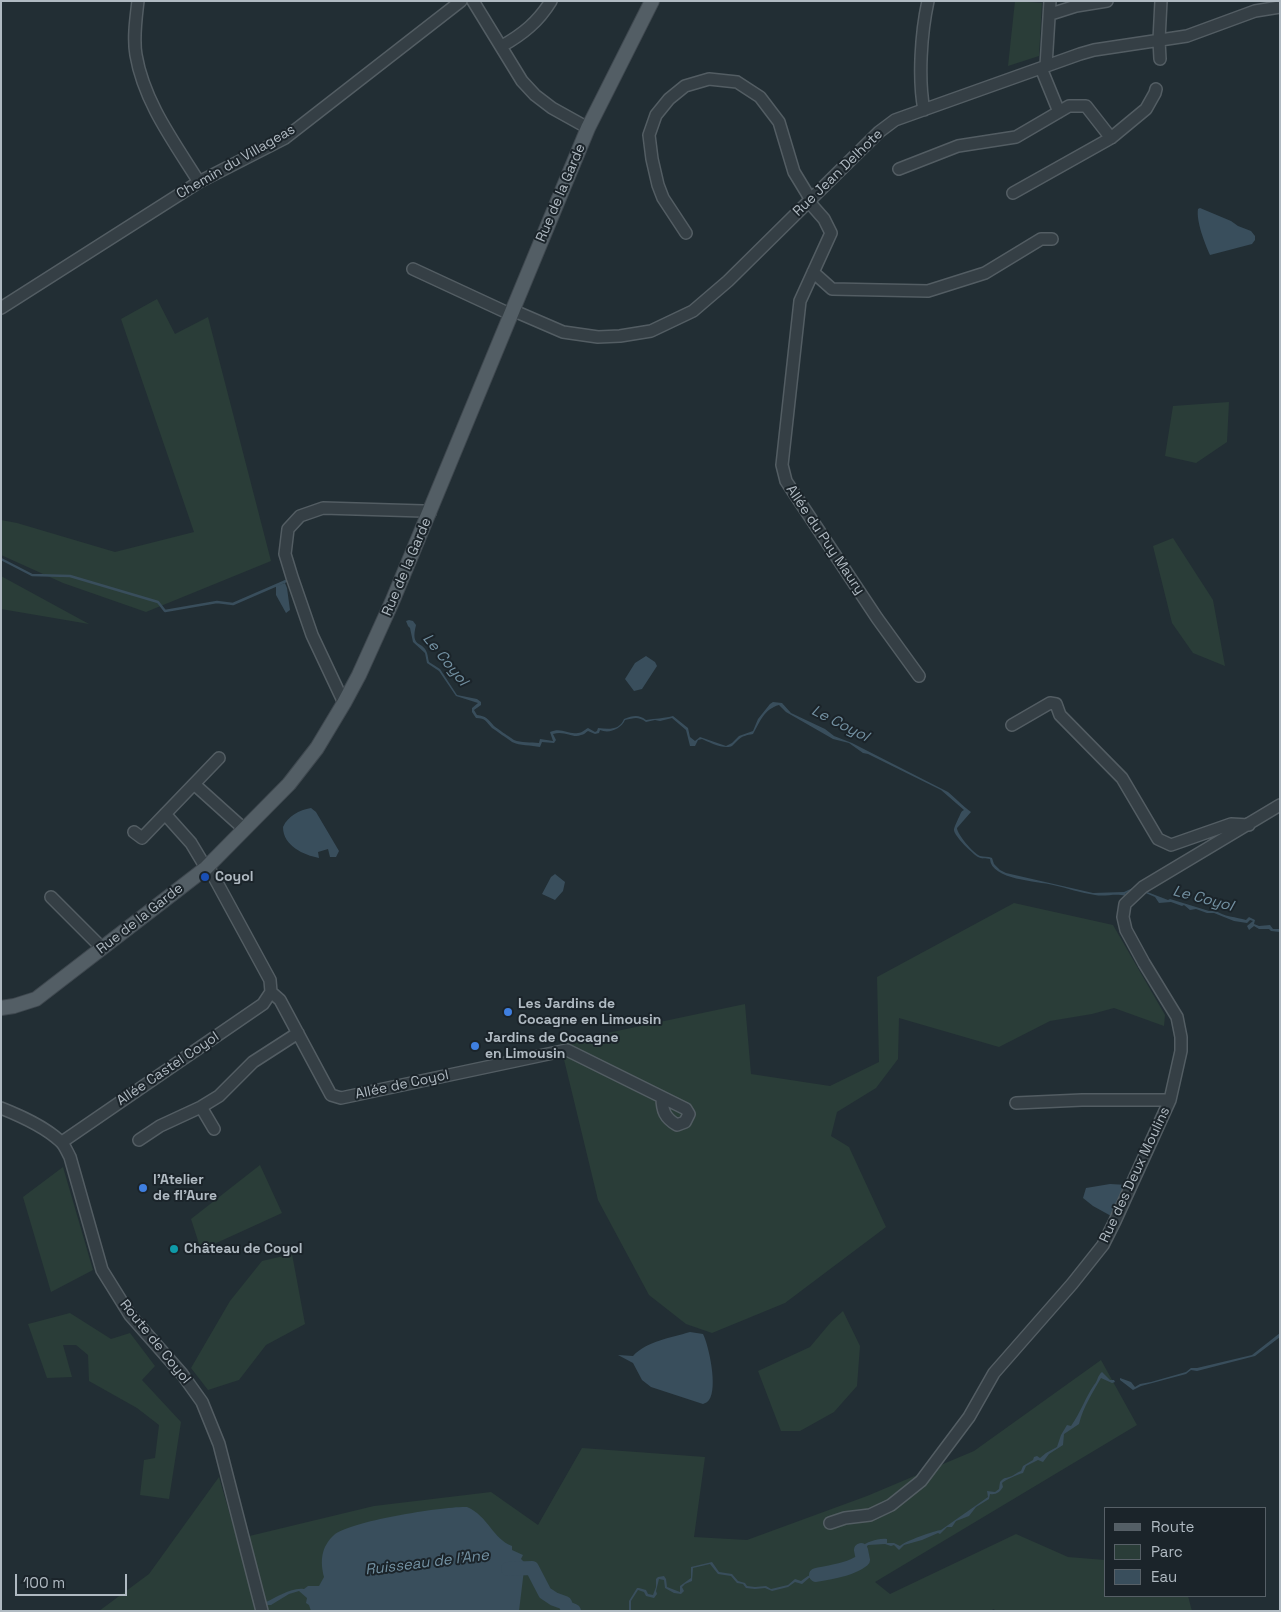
<!DOCTYPE html>
<html>
<head>
<meta charset="utf-8">
<style>
  body { margin:0 }
  #map { position:relative; width:1281px; height:1612px; overflow:hidden; background:#222e34; font-family:"Space Grotesk",sans-serif }
  canvas { display:block }
  .frame { position:absolute; inset:0; border:2px solid #b0bac2; pointer-events:none }
  .legend { position:absolute; left:1104px; top:1507px; width:162px; height:90px; box-sizing:border-box; background:#1b242a; border:1px solid #576067; margin:0; padding:6px 9px; list-style:none; font-size:15px; color:#b0bac2 }
  .legend li { display:flex; align-items:center; gap:10px; height:25px }
  .legend b { width:25px; border:1px solid #576067 }
  .scale { position:absolute; left:15px; top:1574px; width:112px; height:22px; box-sizing:border-box; border:2px solid #b0bac2; border-top:0; padding-left:6px; font-size:15px; line-height:18px; white-space:nowrap; color:#b0bac2; -webkit-text-stroke:4px #1b242a; paint-order:stroke }
</style>
</head>
<body>
<div id="map">
<canvas width="1281" height="1612"></canvas>
<div class="frame"></div>
<ul class="legend">
<li><b style="height:6px;background:#535e65"></b>Route</li>
<li><b style="height:14px;background:#2a3d38"></b>Parc</li>
<li><b style="height:14px;background:#394e5c"></b>Eau</li>
</ul>
<div class="scale">100 m</div>
</div>
<script>
const ctx = document.querySelector('canvas').getContext('2d');
ctx.lineJoin = 'round';
function paint(path, color) { ctx.fillStyle = color; ctx.fill(path, 'evenodd'); }
function strokePath(path, color, width, dash) { ctx.strokeStyle = color; ctx.lineWidth = width; ctx.lineCap = dash ? 'butt' : 'round'; ctx.setLineDash(dash || []); ctx.stroke(path); }
function write(font, color, halo, rows, align = 'center') {
  ctx.font = font + ' "Space Grotesk",sans-serif'; ctx.lineWidth = 4; ctx.setLineDash([]); ctx.textBaseline = 'middle'; ctx.strokeStyle = halo; ctx.fillStyle = color; for (const [text, x, y, turn = 0] of rows) {
    ctx.save(); ctx.translate(x, y); ctx.rotate((+turn || 0) * Math.PI / 180); ctx.textAlign = isNaN(turn) ? turn : align; if (halo) ctx.strokeText(text, 0, 0); ctx.fillText(text, 0, 0); ctx.restore();
  }
}
const green = new Path2D(`
  M 1015,1 L 1042,3 L 1039,56 L 1008,66 Z
  M 157,299 L 175,334 L 208,317 L 271,561 L 146,612 L 63,583 L 1,555 L 1,520 L 17,523 L 115,552 L 194,532 L 121,319 Z
  M 1229,402 L 1227,442 L 1196,463 L 1165,456 L 1173,406 Z
  M 1173,538 L 1213,600 L 1225,666 L 1193,653 L 1172,623 L 1153,546 Z
  M 1,576 L 89,624 L 1,609 Z
  M 1014,903 L 1113,925 L 1165,1015 L 1164,1026 L 1114,1008 L 1092,1014 L 1050,1021 L 999,1047 L 899,1018 L 898,1059 L 876,1088 L 837,1112 L 831,1136 L 849,1147 L 886,1227 L 785,1303 L 712,1333 L 686,1324 L 649,1295 L 598,1200 L 560,1043 L 745,1004 L 751,1074 L 830,1086 L 879,1062 L 877,977 Z
  M 260,1165 L 282,1213 L 201,1250 L 191,1219 Z
  M 63,1167 L 93,1270 L 51,1292 L 23,1197 Z
  M 292,1254 L 305,1324 L 266,1345 L 239,1380 L 208,1390 L 191,1368 L 230,1301 L 262,1261 Z
  M 843,1311 L 860,1346 L 857,1386 L 834,1412 L 800,1431 L 781,1431 L 758,1371 L 810,1347 L 831,1322 Z
  M 70,1313 L 111,1339 L 130,1333 L 155,1366 L 142,1380 L 181,1422 L 169,1499 L 140,1495 L 144,1460 L 155,1458 L 159,1425 L 137,1408 L 89,1381 L 88,1355 L 76,1345 L 63,1345 L 72,1377 L 47,1378 L 28,1324 Z
  M 1101,1360 L 1137,1425 L 875,1582 L 890,1594 L 1016,1534 L 1068,1557 L 1105,1560 L 1105,1596 L 1188,1596 L 1192,1611 L 995,1611 L 994,1609 L 990,1611 L 99,1611 L 149,1574 L 219,1477 L 237,1539 L 374,1506 L 491,1492 L 538,1525 L 582,1448 L 705,1457 L 694,1537 L 747,1540 L 867,1496 L 974,1451 Z`);
const water = new Path2D(`
  M 1200,208 L 1231,221 L 1238,226 L 1251,231 L 1255,236 L 1255,240 L 1252,244 L 1210,255 C 1205,244 1196,221 1198,209 Z
  M 285,583 L 287,588 L 290,610 L 286,613 L 276,595 L 276,586 Z
  M 409,620 L 413,621 L 416,625 C 410,649 423,640 427,653 C 428,656 428,659 429,662 L 440,669 L 457,695 L 477,699 L 481,702 L 481,705 L 474,710 L 477,715 C 486,716 488,719 494,726 C 495,727 511,738 514,740 C 521,743 531,742 539,743 L 540,739 L 553,741 L 550,732 C 562,727 568,735 578,733 C 582,733 584,730 588,728 L 595,732 L 597,731 L 598,728 C 608,729 619,731 624,719 C 633,716 638,714 646,720 C 656,718 662,719 673,716 L 688,728 L 690,737 L 695,741 L 700,737 L 726,746 L 732,743 L 739,736 L 753,731 L 758,719 L 770,704 L 773,702 L 782,703 L 791,713 L 825,729 L 834,736 L 852,743 L 948,792 C 956,799 962,805 971,812 L 957,828 C 957,834 973,853 980,856 C 984,857 988,856 992,858 L 994,864 L 1000,870 L 1006,873 L 1093,893 L 1124,892 L 1135,887 L 1125,894 L 1125,896 C 1116,893 1105,897 1095,895 C 1081,893 1067,888 1053,885 C 1038,881 991,880 990,859 C 986,858 981,859 978,857 C 973,854 954,836 954,830 C 954,827 957,822 958,819 C 961,814 960,812 964,810 L 941,790 L 868,754 L 863,753 L 849,743 L 833,739 L 786,712 L 779,705 C 764,709 760,722 753,734 C 747,735 742,736 738,740 C 736,742 734,744 732,746 C 725,750 708,742 702,739 L 698,740 L 695,746 L 690,746 L 686,730 L 672,718 L 660,721 L 655,720 L 646,722 C 638,716 634,718 625,720 C 621,729 609,734 600,730 L 599,733 L 595,734 L 588,731 C 586,732 584,735 581,735 C 573,739 565,730 553,734 L 556,740 L 554,743 L 542,742 L 540,747 C 531,745 520,746 512,742 C 508,739 495,730 492,728 C 486,722 486,718 476,718 L 472,712 L 472,708 L 478,703 L 456,696 L 439,671 L 427,663 L 425,653 L 413,642 L 410,628 L 408,626 L 406,621 Z
  M 646,656 L 655,662 L 657,666 L 642,689 L 634,691 L 625,679 L 635,663 Z
  M 311,808 L 316,812 L 339,851 L 336,857 L 330,857 L 328,849 L 318,852 L 319,858 C 304,855 283,846 283,827 C 288,816 299,810 311,808 Z
  M 555,874 L 565,882 L 563,891 L 555,900 L 542,894 L 551,877 Z
  M 1142,890 L 1168,900 L 1170,899 L 1209,911 L 1215,910 C 1223,917 1237,917 1246,920 L 1249,917 L 1255,920 L 1254,924 L 1259,926 L 1270,925 L 1273,929 L 1280,929 L 1280,932 L 1271,931 L 1269,929 L 1259,929 L 1254,926 L 1249,930 L 1247,926 L 1253,921 L 1250,920 L 1247,923 L 1234,921 L 1214,913 L 1207,913 L 1196,909 L 1190,910 L 1184,905 L 1182,906 L 1171,902 L 1159,903 L 1155,897 L 1141,891 Z
  M 1110,1184 L 1127,1185 L 1113,1217 L 1093,1206 L 1083,1198 L 1086,1188 Z
  M 690,1332 L 703,1334 C 709,1346 718,1388 709,1400 C 708,1402 705,1403 703,1404 L 651,1387 L 642,1380 L 633,1363 L 618,1355 L 633,1356 C 647,1341 670,1338 690,1332 Z
  M 1280,1333 L 1280,1337 L 1255,1356 L 1197,1371 L 1191,1370 L 1186,1374 L 1141,1386 L 1133,1390 L 1120,1380 L 1120,1378 L 1131,1382 L 1135,1387 L 1140,1384 L 1151,1382 L 1186,1372 L 1191,1368 L 1197,1368 L 1252,1355 Z
  M 1102,1372 L 1110,1380 L 1114,1380 L 1115,1382 L 1112,1383 L 1101,1378 C 1093,1392 1083,1407 1079,1424 L 1064,1434 L 1063,1445 L 1049,1454 L 1043,1462 L 1038,1460 L 1026,1466 L 1023,1473 C 1019,1474 1005,1480 1002,1483 L 1003,1487 C 1000,1492 996,1495 990,1494 L 989,1499 L 976,1507 L 969,1516 L 956,1521 L 952,1527 L 947,1527 L 940,1534 L 938,1533 L 922,1540 L 904,1545 L 899,1550 L 894,1545 L 891,1546 L 885,1544 L 868,1545 L 862,1553 L 866,1562 L 862,1564 L 858,1564 L 860,1558 L 859,1554 L 860,1547 C 868,1542 877,1538 887,1539 L 887,1543 L 894,1543 L 900,1546 C 903,1542 936,1530 941,1530 L 988,1497 L 987,1491 L 995,1492 L 999,1489 L 1000,1482 C 1005,1476 1006,1479 1012,1476 C 1016,1474 1017,1472 1021,1471 L 1023,1466 L 1033,1460 L 1034,1457 L 1037,1456 L 1040,1458 L 1046,1453 L 1057,1447 L 1061,1435 L 1067,1425 L 1071,1426 C 1081,1412 1085,1398 1094,1385 C 1098,1381 1097,1376 1102,1372 Z
  M 467,1507 C 488,1516 493,1539 512,1546 L 512,1550 L 523,1555 L 521,1559 L 525,1563 L 524,1570 L 519,1611 L 311,1611 L 309,1605 L 306,1603 L 307,1598 L 299,1591 L 289,1594 L 271,1605 L 267,1605 L 266,1602 C 277,1597 292,1587 304,1589 L 308,1586 L 319,1586 L 324,1577 C 320,1561 321,1547 334,1535 C 350,1521 445,1506 467,1507 Z
  M 712,1562 L 719,1572 L 732,1574 L 738,1581 L 745,1583 L 747,1586 L 755,1587 L 766,1586 L 771,1589 L 788,1585 L 795,1579 L 801,1581 L 808,1576 L 833,1570 L 834,1572 L 809,1578 L 802,1584 L 795,1582 L 788,1587 L 772,1591 L 765,1588 L 755,1589 L 746,1588 L 743,1584 L 737,1583 L 731,1576 L 718,1574 L 710,1564 L 693,1568 L 692,1581 L 685,1584 L 682,1587 L 684,1591 L 681,1594 L 674,1593 L 665,1588 L 664,1580 L 659,1579 L 656,1591 L 657,1594 L 654,1598 L 646,1596 L 644,1592 L 638,1590 L 631,1601 L 631,1611 L 629,1611 L 629,1601 L 637,1588 L 639,1588 L 646,1590 L 648,1594 L 653,1595 L 656,1587 L 656,1579 L 658,1577 L 664,1576 L 666,1579 L 667,1587 L 680,1592 L 680,1586 L 691,1578 L 691,1567 Z
  M 531,1565 L 533,1565 L 538,1574 L 540,1583 L 546,1592 L 551,1594 L 555,1599 L 564,1601 L 568,1607 L 577,1611 L 566,1608 L 566,1606 L 556,1600 L 555,1602 L 551,1597 L 545,1596 L 538,1584 L 536,1575 L 530,1571 Z`);
const stream = new Path2D(`
  M 1,559 L 32,575 L 70,576 L 158,602 L 165,611 L 217,602 L 233,604 L 286,581`);
const river = new Path2D(`
  M 508,1569 L 532,1568 L 545,1593 L 554,1599 L 565,1603 L 567,1608 L 574,1611
  M 816,1575 C 831,1572 850,1570 863,1560 L 861,1550`);
const minor = new Path2D(`
  M 138,1 C 136,18 133,38 136,55 C 144,102 174,142 199,182
  M 473,1 L 522,81 L 535,95 L 552,108 L 588,128
  M 1050,12 L 1054,13 L 1076,6 L 1107,1
  M 502,46 C 523,34 538,22 551,1
  M 1160,59 L 1159,40 L 1161,1
  M 1046,66 L 1050,1
  M 1041,68 L 1059,112
  M 924,110 C 918,79 921,33 928,1
  M 899,169 L 958,146 L 1016,137 L 1069,106 L 1086,106 L 1111,138
  M 1013,193 L 1111,138 L 1146,109 L 1155,93 L 1156,89
  M 809,202 L 824,219 L 831,233 L 800,301 L 782,465 L 786,481 L 877,618 L 919,676
  M 686,233 L 663,198 L 658,185 L 652,159 L 649,135 L 656,115 L 669,99 L 685,86 L 709,79 L 737,82 L 760,97 L 779,122 L 794,172 L 811,200
  M 413,269 L 510,314
  M 813,272 L 832,289 L 928,291 L 985,273 L 1041,239 L 1052,239
  M 1,308 L 199,182 L 285,138 L 461,1
  M 512,310 L 563,332 L 598,337 L 620,336 L 651,331 L 693,311 L 728,281 L 879,132 L 895,120 L 1080,54 L 1094,50 L 1187,36 L 1255,11 L 1280,7
  M 344,703 L 312,635 L 292,577 L 285,554 L 288,529 L 300,516 L 323,508 L 423,511 L 430,513
  M 1012,725 L 1050,703 L 1056,704 L 1060,715 L 1122,778 L 1158,839 L 1171,845 L 1231,824 L 1249,825
  M 194,784 L 244,829
  M 165,814 L 191,843 L 206,868
  M 134,832 L 142,838 L 219,758
  M 208,866 L 270,980 L 271,992 L 280,1000 L 331,1095 L 341,1098 L 567,1050 L 686,1109 L 689,1114 L 685,1122 L 677,1125 C 665,1118 662,1111 662,1097
  M 51,897 L 102,948
  M 1016,1103 L 1082,1100 L 1170,1100
  M 201,1107 L 214,1129
  M 1,1108 C 21,1116 44,1126 60,1141 C 65,1145 67,1152 70,1157 L 102,1270 L 130,1315 L 182,1374 L 202,1402 L 219,1444 L 262,1611
  M 139,1140 L 160,1126 L 201,1107 L 219,1096 L 253,1062 L 298,1033
  M 62,1142 L 263,1004 L 271,992
  M 830,1523 L 845,1518 L 870,1515 L 891,1505 L 921,1481 L 969,1417 L 994,1373 L 1072,1284 L 1103,1245 L 1115,1221 L 1170,1100 L 1181,1051 L 1181,1037 L 1177,1017 L 1144,963 L 1126,930 L 1123,917 L 1125,904 L 1143,887 L 1280,805`);
const major = new Path2D(`
  M 1,1008 L 14,1006 L 36,999 L 206,868 L 289,784 L 317,748 L 344,703 L 359,675 L 392,602 L 588,128 L 652,1`);
const markers = [
  [205,877,5,"#1a4fb4"],
  [508,1012,5,"#3f7fe0"],
  [475,1046,5,"#3f7fe0"],
  [143,1188,5,"#3f7fe0"],
  [174,1249,5,"#0f9aa8"]
];
const streetNames = [
  ["Chemin du Villageas",236,162,-30],
  ["Rue Jean Delhote",838,173,-44],
  ["Rue de la Garde",561,193,-67],
  ["Allée du Puy Maury",825,540,56],
  ["Rue de la Garde",407,567,-67],
  ["Rue de la Garde",140,919,-38],
  ["Allée Castel Coyol",168,1069,-34],
  ["Allée de Coyol",402,1085,-12],
  ["Rue des Deux Moulins",1135,1175,-65],
  ["Route de Coyol",155,1342,51]
];
const poiNames = [
  ["Coyol",215,877],
  ["Les Jardins de",518,1004],
  ["Cocagne en Limousin",518,1020],
  ["Jardins de Cocagne",485,1038],
  ["en Limousin",485,1054],
  ["l'Atelier",153,1180],
  ["de fl'Aure",153,1196],
  ["Château de Coyol",184,1249]
];
const waterNames = [
  ["Le Coyol",445,660,51],
  ["Le Coyol",840,724,27],
  ["Le Coyol",1203,899,15],
  ["Ruisseau de l'Ane",427,1563,-7]
];
paint(green, '#2a3d38');
paint(water, '#394e5c');
strokePath(stream, '#394e5c', 2.5);
strokePath(river, '#394e5c', 14);
strokePath(minor, '#535d63', 14);
strokePath(major, '#3f484f', 16);
strokePath(minor, '#353f45', 11);
strokePath(major, '#535e65', 14);
for (const [x, y, r, color] of markers) { const dot = new Path2D(); dot.arc(x, y, r, 0, 2 * Math.PI); ctx.fillStyle = color; ctx.fill(dot); strokePath(dot, '#1b242a', 2); }
write('14px', '#b0bac2', '#1b242a', streetNames);
write('bold 14px', '#b0bac2', '#1b242a', poiNames, 'left');
write('italic 15px', '#7391a2', '#1b242a', waterNames);
</script>
</body>
</html>
